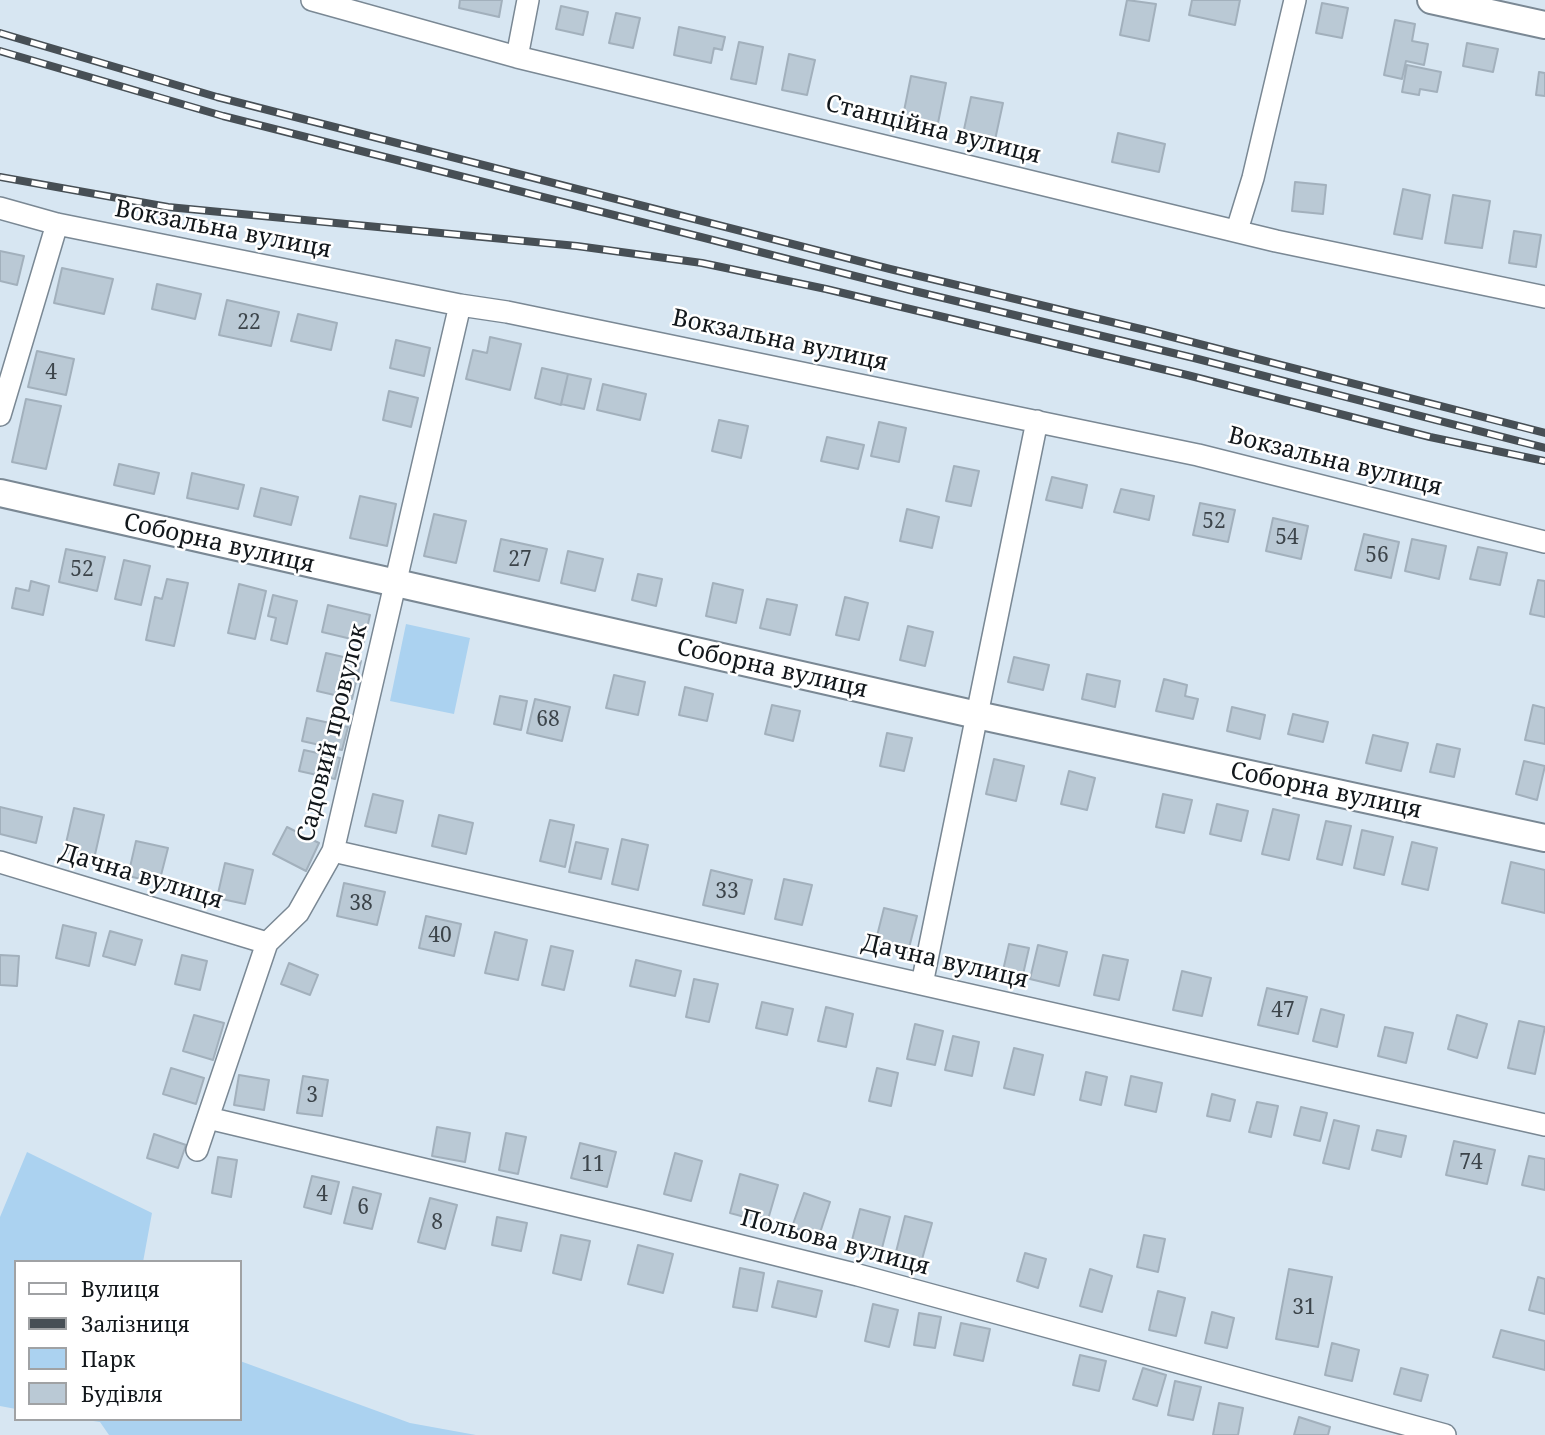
<!DOCTYPE html>
<html>
<head>
<meta charset="utf-8">
<style>
  body { margin:0 }
  #map { position:relative; width:1545px; height:1435px; overflow:hidden; background:#d7e6f2; font-family:"Noto Serif",serif }
  canvas { display:block }
  .legend { position:absolute; left:14px; top:1260px; width:228px; height:161px; box-sizing:border-box; background:#fff; border:2px solid #a0a2a4; margin:0; padding:9px 12px; list-style:none; font-size:21px; color:#12171b }
  .legend li { display:flex; align-items:center; gap:14px; height:35px }
  .legend b { width:35px; border:2px solid #a0a2a4 }
</style>
</head>
<body>
<div id="map">
<canvas width="1545" height="1435"></canvas>
<ul class="legend">
<li><b style="height:9px;background:#fff"></b>Вулиця</li>
<li><b style="height:9px;background:#474f55"></b>Залізниця</li>
<li><b style="height:19px;background:#abd2f0"></b>Парк</li>
<li><b style="height:19px;background:#bac9d5"></b>Будівля</li>
</ul>
</div>
<script>
const ctx = document.querySelector('canvas').getContext('2d');
ctx.lineJoin = 'round';
function paint(path, color) { ctx.fillStyle = color; ctx.fill(path, 'evenodd'); }
function strokePath(path, color, width, dash) { ctx.strokeStyle = color; ctx.lineWidth = width; ctx.lineCap = dash ? 'butt' : 'round'; ctx.setLineDash(dash || []); ctx.stroke(path); }
function write(font, color, halo, rows, align = 'center') {
  ctx.font = font + ' "Noto Serif",serif'; ctx.lineWidth = 5; ctx.setLineDash([]); ctx.textBaseline = 'middle'; ctx.strokeStyle = halo; ctx.fillStyle = color; for (const [text, x, y, turn = 0] of rows) {
    ctx.save(); ctx.translate(x, y); ctx.rotate((+turn || 0) * Math.PI / 180); ctx.textAlign = isNaN(turn) ? turn : align; if (halo) ctx.strokeText(text, 0, 0); ctx.fillText(text, 0, 0); ctx.restore();
  }
}
const green = new Path2D(`
  M 406,624 L 470,638 L 454,714 L 390,701 Z
  M 27,1152 L 152,1213 L 143,1262 L 16,1262 L 16,1409 L 0,1406 L 0,1217 Z
  M 240,1361 L 410,1423 L 476,1435 L 109,1435 L 100,1422 L 80,1419 L 240,1419 Z`);
const building = new Path2D(`
  M 460,0 L 502,0 L 499,17 L 459,8 Z
  M 1127,0 L 1156,4 L 1149,41 L 1120,35 Z
  M 1192,0 L 1240,0 L 1235,25 L 1189,15 Z
  M 1322,3 L 1348,8 L 1342,38 L 1316,33 Z
  M 561,6 L 588,12 L 583,35 L 556,29 Z
  M 616,13 L 640,18 L 633,48 L 609,43 Z
  M 1395,20 L 1415,24 L 1412,41 L 1428,44 L 1424,65 L 1406,61 L 1402,79 L 1384,75 Z
  M 679,27 L 725,37 L 722,50 L 714,48 L 711,63 L 674,55 Z
  M 739,42 L 763,47 L 756,84 L 731,79 Z
  M 1467,43 L 1498,49 L 1493,72 L 1463,66 Z
  M 789,54 L 815,60 L 807,95 L 782,90 Z
  M 1407,65 L 1441,72 L 1437,92 L 1420,89 L 1419,95 L 1402,92 Z
  M 1539,72 L 1545,73 L 1545,96 L 1536,95 Z
  M 911,76 L 946,83 L 937,128 L 902,121 Z
  M 971,97 L 1003,103 L 995,140 L 963,134 Z
  M 1118,133 L 1165,144 L 1159,172 L 1112,162 Z
  M 1295,182 L 1326,185 L 1323,214 L 1292,211 Z
  M 1403,189 L 1430,195 L 1422,239 L 1394,234 Z
  M 1453,195 L 1490,201 L 1482,248 L 1445,243 Z
  M 1514,231 L 1541,235 L 1536,267 L 1509,263 Z
  M 0,251 L 24,256 L 17,285 L 0,281 Z
  M 62,268 L 113,279 L 104,314 L 54,303 Z
  M 157,284 L 201,294 L 195,319 L 152,309 Z
  M 227,300 L 279,312 L 271,346 L 219,335 Z
  M 298,314 L 337,323 L 331,350 L 291,341 Z
  M 490,337 L 521,344 L 510,390 L 466,379 L 473,350 L 487,353 Z
  M 396,340 L 430,348 L 424,376 L 390,368 Z
  M 37,351 L 74,359 L 66,395 L 28,387 Z
  M 542,368 L 568,374 L 561,405 L 535,398 Z
  M 568,374 L 591,379 L 584,409 L 561,404 Z
  M 603,384 L 646,394 L 640,420 L 597,410 Z
  M 389,391 L 418,398 L 411,427 L 383,420 Z
  M 26,399 L 61,406 L 46,469 L 12,462 Z
  M 719,420 L 748,426 L 741,458 L 712,451 Z
  M 879,422 L 906,428 L 899,462 L 871,456 Z
  M 827,437 L 864,445 L 858,469 L 821,461 Z
  M 119,464 L 159,473 L 154,494 L 114,485 Z
  M 954,466 L 979,471 L 971,506 L 946,501 Z
  M 192,473 L 244,485 L 238,509 L 187,498 Z
  M 1052,477 L 1087,485 L 1082,508 L 1046,500 Z
  M 261,488 L 298,497 L 291,525 L 254,516 Z
  M 1121,489 L 1154,496 L 1149,520 L 1114,512 Z
  M 360,496 L 396,504 L 387,546 L 350,538 Z
  M 1200,503 L 1235,510 L 1228,542 L 1193,535 Z
  M 907,509 L 939,517 L 932,548 L 900,541 Z
  M 434,514 L 466,521 L 456,563 L 424,556 Z
  M 1273,518 L 1308,526 L 1301,559 L 1266,551 Z
  M 1364,534 L 1399,542 L 1391,578 L 1355,570 Z
  M 501,539 L 547,549 L 539,581 L 494,571 Z
  M 1412,539 L 1446,546 L 1439,579 L 1405,571 Z
  M 1478,547 L 1507,553 L 1500,585 L 1470,579 Z
  M 66,549 L 105,557 L 97,591 L 59,582 Z
  M 568,551 L 603,559 L 595,591 L 561,583 Z
  M 124,560 L 150,566 L 141,605 L 115,599 Z
  M 638,574 L 662,579 L 656,606 L 632,600 Z
  M 167,579 L 188,583 L 174,646 L 146,640 L 155,597 L 162,599 Z
  M 1538,580 L 1545,581 L 1545,617 L 1530,614 Z
  M 31,581 L 49,586 L 43,615 L 12,608 L 16,588 L 29,591 Z
  M 713,583 L 743,590 L 736,623 L 706,616 Z
  M 239,584 L 266,591 L 255,639 L 228,633 Z
  M 273,595 L 297,601 L 287,644 L 271,640 L 276,618 L 268,616 Z
  M 845,597 L 868,603 L 859,640 L 836,635 Z
  M 767,599 L 797,605 L 790,635 L 760,628 Z
  M 328,605 L 370,615 L 364,642 L 322,632 Z
  M 908,626 L 933,632 L 925,666 L 900,660 Z
  M 326,653 L 361,661 L 352,699 L 317,691 Z
  M 1014,657 L 1049,665 L 1043,690 L 1008,682 Z
  M 1087,674 L 1120,681 L 1115,707 L 1082,699 Z
  M 614,675 L 645,682 L 638,715 L 606,708 Z
  M 1164,679 L 1187,685 L 1185,696 L 1198,699 L 1193,719 L 1156,711 Z
  M 685,687 L 713,694 L 707,721 L 679,715 Z
  M 500,696 L 527,701 L 521,730 L 494,724 Z
  M 535,699 L 570,707 L 562,741 L 527,733 Z
  M 772,705 L 800,711 L 793,741 L 765,734 Z
  M 1533,705 L 1545,708 L 1545,744 L 1525,740 Z
  M 1232,707 L 1265,715 L 1260,739 L 1227,731 Z
  M 1293,714 L 1328,722 L 1323,742 L 1288,734 Z
  M 307,718 L 348,727 L 342,750 L 302,741 Z
  M 887,733 L 912,738 L 904,771 L 880,766 Z
  M 1373,735 L 1408,743 L 1401,771 L 1366,763 Z
  M 1437,744 L 1460,749 L 1454,777 L 1430,772 Z
  M 304,750 L 340,758 L 335,779 L 299,771 Z
  M 994,759 L 1024,766 L 1016,801 L 986,794 Z
  M 1524,761 L 1545,766 L 1537,800 L 1516,794 Z
  M 1069,771 L 1095,778 L 1087,810 L 1061,804 Z
  M 373,794 L 403,801 L 396,833 L 365,826 Z
  M 1163,794 L 1192,800 L 1184,833 L 1156,827 Z
  M 1217,804 L 1248,811 L 1241,841 L 1210,834 Z
  M 0,807 L 42,817 L 36,843 L 0,834 Z
  M 74,808 L 104,815 L 94,859 L 64,852 Z
  M 1273,809 L 1299,815 L 1289,860 L 1262,854 Z
  M 439,815 L 473,823 L 466,854 L 432,846 Z
  M 550,820 L 574,825 L 565,867 L 540,861 Z
  M 1326,821 L 1351,826 L 1342,865 L 1317,859 Z
  M 287,827 L 319,843 L 306,871 L 273,854 Z
  M 1362,830 L 1393,837 L 1384,875 L 1354,868 Z
  M 622,839 L 648,845 L 638,890 L 612,884 Z
  M 136,841 L 168,848 L 159,883 L 128,876 Z
  M 576,842 L 608,849 L 601,879 L 569,872 Z
  M 1412,842 L 1437,848 L 1428,890 L 1402,884 Z
  M 1511,862 L 1545,870 L 1545,913 L 1502,903 Z
  M 225,863 L 253,870 L 245,904 L 217,898 Z
  M 711,870 L 752,880 L 744,914 L 703,905 Z
  M 784,879 L 812,885 L 802,925 L 775,919 Z
  M 344,883 L 385,892 L 377,925 L 337,916 Z
  M 884,908 L 917,916 L 908,952 L 875,944 Z
  M 426,916 L 461,924 L 454,956 L 419,948 Z
  M 63,925 L 96,933 L 89,966 L 56,958 Z
  M 110,931 L 142,940 L 135,965 L 103,956 Z
  M 495,932 L 527,940 L 518,980 L 485,973 Z
  M 1009,944 L 1029,948 L 1022,979 L 1002,975 Z
  M 1038,945 L 1067,952 L 1059,986 L 1030,979 Z
  M 551,946 L 573,951 L 564,990 L 542,985 Z
  M 0,955 L 19,956 L 17,986 L 0,985 Z
  M 182,955 L 207,961 L 200,990 L 175,984 Z
  M 1103,955 L 1128,960 L 1119,1000 L 1094,995 Z
  M 636,960 L 681,971 L 675,996 L 630,986 Z
  M 289,963 L 318,975 L 310,995 L 281,984 Z
  M 1182,971 L 1211,978 L 1202,1016 L 1173,1010 Z
  M 694,979 L 718,984 L 709,1022 L 686,1017 Z
  M 1267,988 L 1307,997 L 1298,1034 L 1258,1025 Z
  M 762,1002 L 793,1009 L 787,1035 L 756,1028 Z
  M 826,1007 L 853,1014 L 846,1047 L 818,1041 Z
  M 1321,1009 L 1344,1015 L 1337,1047 L 1313,1041 Z
  M 194,1015 L 224,1023 L 213,1060 L 183,1051 Z
  M 1457,1015 L 1487,1024 L 1477,1058 L 1448,1049 Z
  M 1519,1021 L 1545,1027 L 1535,1074 L 1508,1068 Z
  M 915,1024 L 943,1031 L 935,1065 L 907,1059 Z
  M 1385,1027 L 1413,1033 L 1406,1063 L 1378,1056 Z
  M 953,1036 L 979,1042 L 972,1076 L 945,1070 Z
  M 1014,1048 L 1043,1055 L 1034,1095 L 1004,1088 Z
  M 171,1068 L 204,1078 L 196,1104 L 163,1094 Z
  M 877,1068 L 898,1073 L 891,1106 L 869,1101 Z
  M 1086,1072 L 1107,1077 L 1101,1105 L 1080,1100 Z
  M 239,1075 L 269,1080 L 264,1110 L 234,1105 Z
  M 303,1076 L 328,1080 L 322,1116 L 297,1113 Z
  M 1131,1076 L 1162,1083 L 1156,1112 L 1125,1105 Z
  M 1212,1094 L 1235,1100 L 1230,1121 L 1207,1116 Z
  M 1257,1102 L 1278,1106 L 1271,1137 L 1249,1132 Z
  M 1301,1107 L 1327,1113 L 1320,1141 L 1294,1135 Z
  M 1334,1120 L 1359,1126 L 1349,1169 L 1323,1163 Z
  M 437,1127 L 470,1133 L 465,1162 L 432,1156 Z
  M 1377,1130 L 1406,1136 L 1401,1157 L 1372,1150 Z
  M 506,1133 L 526,1137 L 518,1174 L 499,1170 Z
  M 154,1134 L 186,1145 L 178,1168 L 147,1158 Z
  M 1454,1141 L 1495,1150 L 1487,1184 L 1446,1175 Z
  M 580,1143 L 616,1152 L 607,1187 L 571,1178 Z
  M 675,1153 L 702,1161 L 691,1201 L 664,1194 Z
  M 1529,1156 L 1545,1159 L 1545,1190 L 1522,1185 Z
  M 218,1157 L 237,1160 L 231,1197 L 212,1193 Z
  M 740,1174 L 778,1185 L 767,1223 L 730,1213 Z
  M 312,1176 L 339,1182 L 331,1214 L 304,1207 Z
  M 353,1187 L 381,1194 L 372,1229 L 344,1223 Z
  M 804,1193 L 830,1202 L 819,1236 L 792,1227 Z
  M 430,1198 L 457,1205 L 445,1249 L 418,1242 Z
  M 860,1209 L 890,1217 L 881,1252 L 851,1244 Z
  M 905,1216 L 932,1223 L 921,1263 L 895,1256 Z
  M 497,1217 L 527,1223 L 521,1251 L 492,1245 Z
  M 561,1235 L 590,1241 L 581,1280 L 553,1273 Z
  M 1144,1235 L 1165,1239 L 1158,1272 L 1137,1267 Z
  M 638,1245 L 673,1254 L 663,1293 L 628,1284 Z
  M 1025,1253 L 1046,1259 L 1038,1288 L 1017,1281 Z
  M 740,1268 L 764,1273 L 757,1311 L 733,1307 Z
  M 1090,1269 L 1112,1276 L 1102,1312 L 1080,1306 Z
  M 1289,1269 L 1332,1277 L 1318,1347 L 1276,1339 Z
  M 1538,1277 L 1545,1279 L 1545,1314 L 1529,1310 Z
  M 778,1281 L 822,1291 L 816,1317 L 772,1307 Z
  M 1158,1291 L 1185,1298 L 1176,1336 L 1149,1330 Z
  M 873,1304 L 898,1310 L 889,1347 L 865,1341 Z
  M 1212,1312 L 1234,1318 L 1227,1348 L 1205,1343 Z
  M 919,1313 L 941,1317 L 935,1348 L 914,1345 Z
  M 961,1323 L 990,1329 L 983,1361 L 954,1355 Z
  M 1501,1330 L 1545,1341 L 1545,1370 L 1493,1357 Z
  M 1332,1343 L 1359,1350 L 1352,1381 L 1325,1375 Z
  M 1080,1355 L 1106,1361 L 1099,1391 L 1073,1385 Z
  M 1143,1368 L 1166,1375 L 1157,1406 L 1133,1399 Z
  M 1401,1368 L 1428,1375 L 1421,1401 L 1394,1394 Z
  M 1175,1381 L 1201,1387 L 1193,1420 L 1168,1415 Z
  M 1219,1403 L 1243,1408 L 1238,1435 L 1213,1435 Z
  M 1299,1417 L 1330,1427 L 1328,1435 L 1294,1435 Z`);
const minor = new Path2D(`
  M 312,0 L 517,57 L 1276,241 L 1545,297
  M 517,57 L 528,0
  M 0,208 L 57,224 L 460,305 L 507,312 L 1198,455 L 1545,542
  M 1237,230 L 1253,178 L 1295,0
  M 0,415 L 57,224
  M 333,851 L 1545,1125
  M 0,862 L 267,943
  M 922,984 L 1037,421
  M 208,1118 L 637,1220 L 858,1275 L 1445,1435
  M 197,1150 L 267,943 L 298,913 L 333,851 L 460,305`);
const tertiary = new Path2D(`
  M 1431,0 L 1545,25
  M 0,493 L 977,715 L 1545,838`);
const rail = new Path2D(`
  M 0,33 L 217,97 L 890,269 L 1145,330 L 1545,433
  M 0,51 L 223,116 L 910,290 L 1194,358 L 1545,448
  M 0,177 L 168,207 L 577,246 L 702,263 L 826,289 L 1187,375 L 1430,437 L 1545,461`);
const numberNames = [
  ["22",249,323],
  ["4",51,373],
  ["52",1214,522],
  ["54",1287,538],
  ["56",1377,556],
  ["27",520,560],
  ["52",82,570],
  ["68",548,720],
  ["33",727,892],
  ["38",361,904],
  ["40",440,936],
  ["47",1283,1011],
  ["3",312,1096],
  ["74",1471,1163],
  ["11",593,1165],
  ["4",322,1195],
  ["6",363,1208],
  ["8",437,1223],
  ["31",1304,1308]
];
const streetNames = [
  ["Станційна вулиця",933,130,14],
  ["Вокзальна вулиця",223,230,11],
  ["Вокзальна вулиця",780,341,12],
  ["Вокзальна вулиця",1335,462,14],
  ["Соборна вулиця",219,544,13],
  ["Соборна вулиця",772,669,13],
  ["Садовий провулок",333,733,-76],
  ["Соборна вулиця",1326,791,12],
  ["Дачна вулиця",141,877,17],
  ["Дачна вулиця",945,962,13],
  ["Польова вулиця",835,1243,15]
];
paint(green, '#abd2f0');
paint(building, '#bac9d5');
strokePath(building, '#a2b0bc', 2);
strokePath(minor, '#7a8894', 24);
strokePath(tertiary, '#7a8894', 30);
strokePath(minor, '#fff', 21);
strokePath(tertiary, '#fff', 26);
strokePath(rail, '#474f55', 8);
strokePath(rail, '#fff', 5, [16]);
write('21px', '#3c444a', null, numberNames);
write('24px', '#12171b', '#fff', streetNames);
</script>
</body>
</html>
